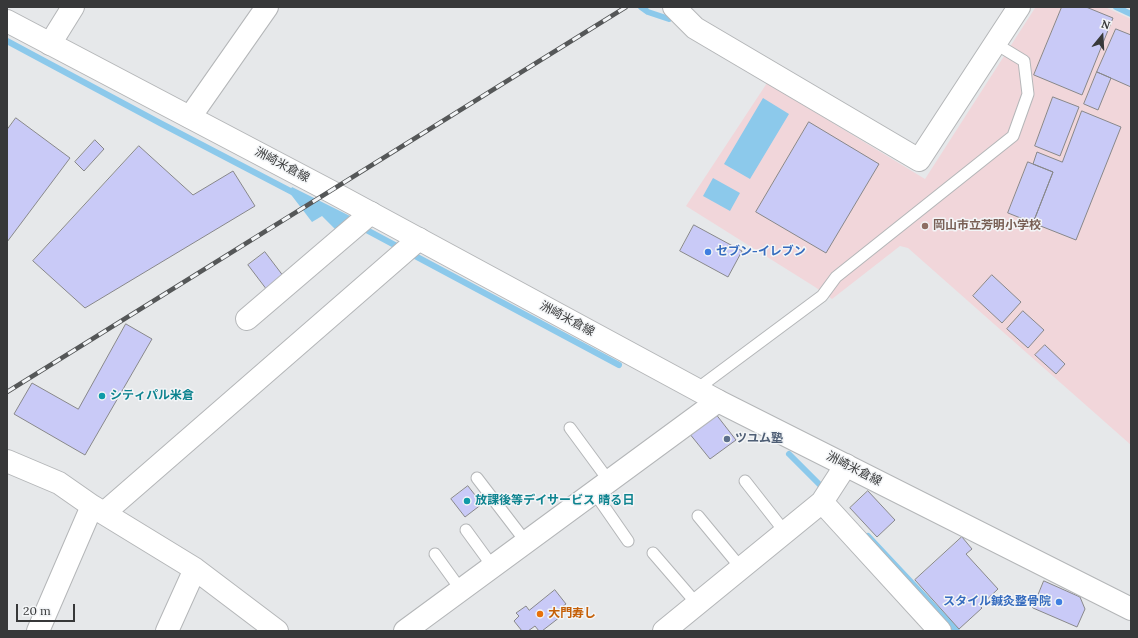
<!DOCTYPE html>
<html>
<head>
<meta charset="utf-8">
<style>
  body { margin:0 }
  #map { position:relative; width:1138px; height:638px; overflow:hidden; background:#e6e8ea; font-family:Lora,serif }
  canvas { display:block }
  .frame { position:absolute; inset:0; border:8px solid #373839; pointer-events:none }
  .north { position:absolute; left:1082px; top:16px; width:40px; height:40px; -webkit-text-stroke:3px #f3f5f7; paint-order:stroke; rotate:18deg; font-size:11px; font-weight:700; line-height:16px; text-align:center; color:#373839 }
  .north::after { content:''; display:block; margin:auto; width:14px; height:18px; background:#373839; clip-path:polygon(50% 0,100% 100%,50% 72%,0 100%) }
  .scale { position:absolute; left:16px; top:604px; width:59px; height:18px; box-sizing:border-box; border:2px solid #373839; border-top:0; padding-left:5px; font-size:12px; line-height:14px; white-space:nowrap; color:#373839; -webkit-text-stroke:3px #f3f5f7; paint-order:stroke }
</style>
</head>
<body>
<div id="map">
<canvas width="1138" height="638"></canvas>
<div class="frame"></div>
<div class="north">N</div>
<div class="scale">20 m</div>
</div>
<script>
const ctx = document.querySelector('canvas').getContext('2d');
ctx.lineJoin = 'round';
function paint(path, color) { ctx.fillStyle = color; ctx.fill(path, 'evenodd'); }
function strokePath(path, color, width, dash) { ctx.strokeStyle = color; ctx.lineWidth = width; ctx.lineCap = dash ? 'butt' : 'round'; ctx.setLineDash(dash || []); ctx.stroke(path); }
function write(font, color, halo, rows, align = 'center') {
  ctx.font = font + ' Lora,"Noto Sans JP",serif'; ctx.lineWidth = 3; ctx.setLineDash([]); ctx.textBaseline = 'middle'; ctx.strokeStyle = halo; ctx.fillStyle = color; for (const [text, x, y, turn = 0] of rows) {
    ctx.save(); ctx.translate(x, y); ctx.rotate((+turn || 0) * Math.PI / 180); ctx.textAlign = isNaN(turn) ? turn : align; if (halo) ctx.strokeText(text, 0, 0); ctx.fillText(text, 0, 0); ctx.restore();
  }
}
const education = new Path2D(`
  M 1037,7 L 1105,7 L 1131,19 L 1131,445 L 908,248 L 900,246 L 832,299 L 815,287 L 686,206 L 767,83 L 925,179 L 1035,8 Z`);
const water = new Path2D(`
  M 763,98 L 789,114 L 750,179 L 724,164 Z
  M 713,178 L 740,193 L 730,211 L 703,196 Z
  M 292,187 L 350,216 L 336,230 L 322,216 L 312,222 L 289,192 Z`);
const stream = new Path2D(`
  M 641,7 L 648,12 L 669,19
  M 1116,7 L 1131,14
  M 7,41 L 160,123 L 296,194
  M 361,227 L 619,365
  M 789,454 L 824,489
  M 868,536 L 957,631`);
const building = new Path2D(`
  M 1062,7 L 1086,7 L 1113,18 L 1082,95 L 1034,75 Z
  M 1116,29 L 1131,35 L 1131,87 L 1097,72 Z
  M 1097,72 L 1111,78 L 1098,110 L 1084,104 Z
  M 1053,97 L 1079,107 L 1060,156 L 1035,146 Z
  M 1082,111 L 1121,127 L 1076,240 L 1033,223 L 1053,172 L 1033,164 L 1037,152 L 1062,162 Z
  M 16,118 L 70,158 L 7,242 L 7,130 Z
  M 809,122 L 879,164 L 826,253 L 756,212 Z
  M 95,140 L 104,149 L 84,171 L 75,162 Z
  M 139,146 L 193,195 L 233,171 L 255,206 L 85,308 L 33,261 Z
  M 1028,162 L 1053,172 L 1033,223 L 1008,213 Z
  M 694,225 L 742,251 L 728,277 L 680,251 Z
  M 265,252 L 284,277 L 267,290 L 248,265 Z
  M 992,275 L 1021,302 L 1002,323 L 973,296 Z
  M 1023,311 L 1044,330 L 1028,348 L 1007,329 Z
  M 126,324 L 152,339 L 85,455 L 14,414 L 32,383 L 78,409 Z
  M 1045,345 L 1065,364 L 1056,374 L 1035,355 Z
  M 715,413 L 736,440 L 710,459 L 689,433 Z
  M 468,486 L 482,504 L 465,517 L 451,499 Z
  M 868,491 L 895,520 L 877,537 L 850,508 Z
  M 962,537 L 972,549 L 966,554 L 998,589 L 980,606 L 982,608 L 959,629 L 915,580 Z
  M 1044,581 L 1080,597 L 1085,609 L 1077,627 L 1033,608 Z
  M 555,590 L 566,604 L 556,611 L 560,617 L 542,631 L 539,631 L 535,626 L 528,631 L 522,631 L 514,621 L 519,616 L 516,613 L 526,606 L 529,610 Z`);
const lane = new Path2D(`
  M 697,389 L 822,296 L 836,277 L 1013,136 L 1028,94 L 1024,61 L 996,44
  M 570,428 L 609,481
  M 477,478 L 526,542
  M 745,481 L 785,532
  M 594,492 L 628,541
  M 698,516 L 741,568
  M 466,530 L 493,567
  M 653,553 L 697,604
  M 435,554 L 461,590`);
const street = new Path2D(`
  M 674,7 L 695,28 L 919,160 L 1019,7
  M 50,44 L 73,7
  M 190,117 L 267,7
  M 247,319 L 371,213
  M 7,461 L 59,483 L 92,506 L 195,569 L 277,631
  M 822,502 L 940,631
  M 104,513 L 419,239
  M 38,631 L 92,506
  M 167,631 L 195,569
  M 405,631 L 718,401
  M 664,631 L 822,502 L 846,465`);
const secondary = new Path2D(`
  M 7,21 L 330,191 L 718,401 L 1131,609`);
const rail = new Path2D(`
  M 7,392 L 626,7`);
const markers = [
  [925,226,4,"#8d6e63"],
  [708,252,4,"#3f7fe0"],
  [102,396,4,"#0f9aa8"],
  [727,439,4,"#5c6f8a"],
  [467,501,4,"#0f9aa8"],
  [1059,602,4,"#3f7fe0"],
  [540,614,4,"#e8710a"]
];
const streetNames = [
  ["洲崎米倉線",282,165,28],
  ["洲崎米倉線",567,319,28],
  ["洲崎米倉線",854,469,27]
];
const educationNames = [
  ["岡山市立芳明小学校",933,226]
];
const shopNames = [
  ["セブン-イレブン",716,252],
  ["スタイル鍼灸整骨院",1051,602,"right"]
];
const cultureNames = [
  ["シティパル米倉",110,396],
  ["放課後等デイサービス 晴る日",475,501]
];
const serviceNames = [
  ["ツユム塾",735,439]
];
const foodNames = [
  ["大門寿し",548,614]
];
paint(education, '#f1d6da');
paint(water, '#8cc9eb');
strokePath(stream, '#8cc9eb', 6);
paint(building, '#c9caf7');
strokePath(building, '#88888a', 1);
strokePath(lane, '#b4b6b8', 13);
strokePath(street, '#b4b6b8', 24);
strokePath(secondary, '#b4b6b8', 24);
strokePath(lane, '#fff', 11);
strokePath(street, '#fff', 22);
strokePath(secondary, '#fff', 22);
strokePath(rail, '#555758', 4.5);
strokePath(rail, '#f3f5f7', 3, [9]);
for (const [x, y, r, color] of markers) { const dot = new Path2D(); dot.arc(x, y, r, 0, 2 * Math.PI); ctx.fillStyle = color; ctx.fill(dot); strokePath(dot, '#f3f5f7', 1.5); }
write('12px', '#373839', '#f3f5f7', streetNames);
write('bold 12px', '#785e54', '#f3f5f7', educationNames, 'left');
write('bold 12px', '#366cbe', '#f3f5f7', shopNames, 'left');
write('bold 12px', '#0d838f', '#f3f5f7', cultureNames, 'left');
write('bold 12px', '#4e5e75', '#f3f5f7', serviceNames, 'left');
write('bold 12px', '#c56008', '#f3f5f7', foodNames, 'left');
</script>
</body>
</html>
